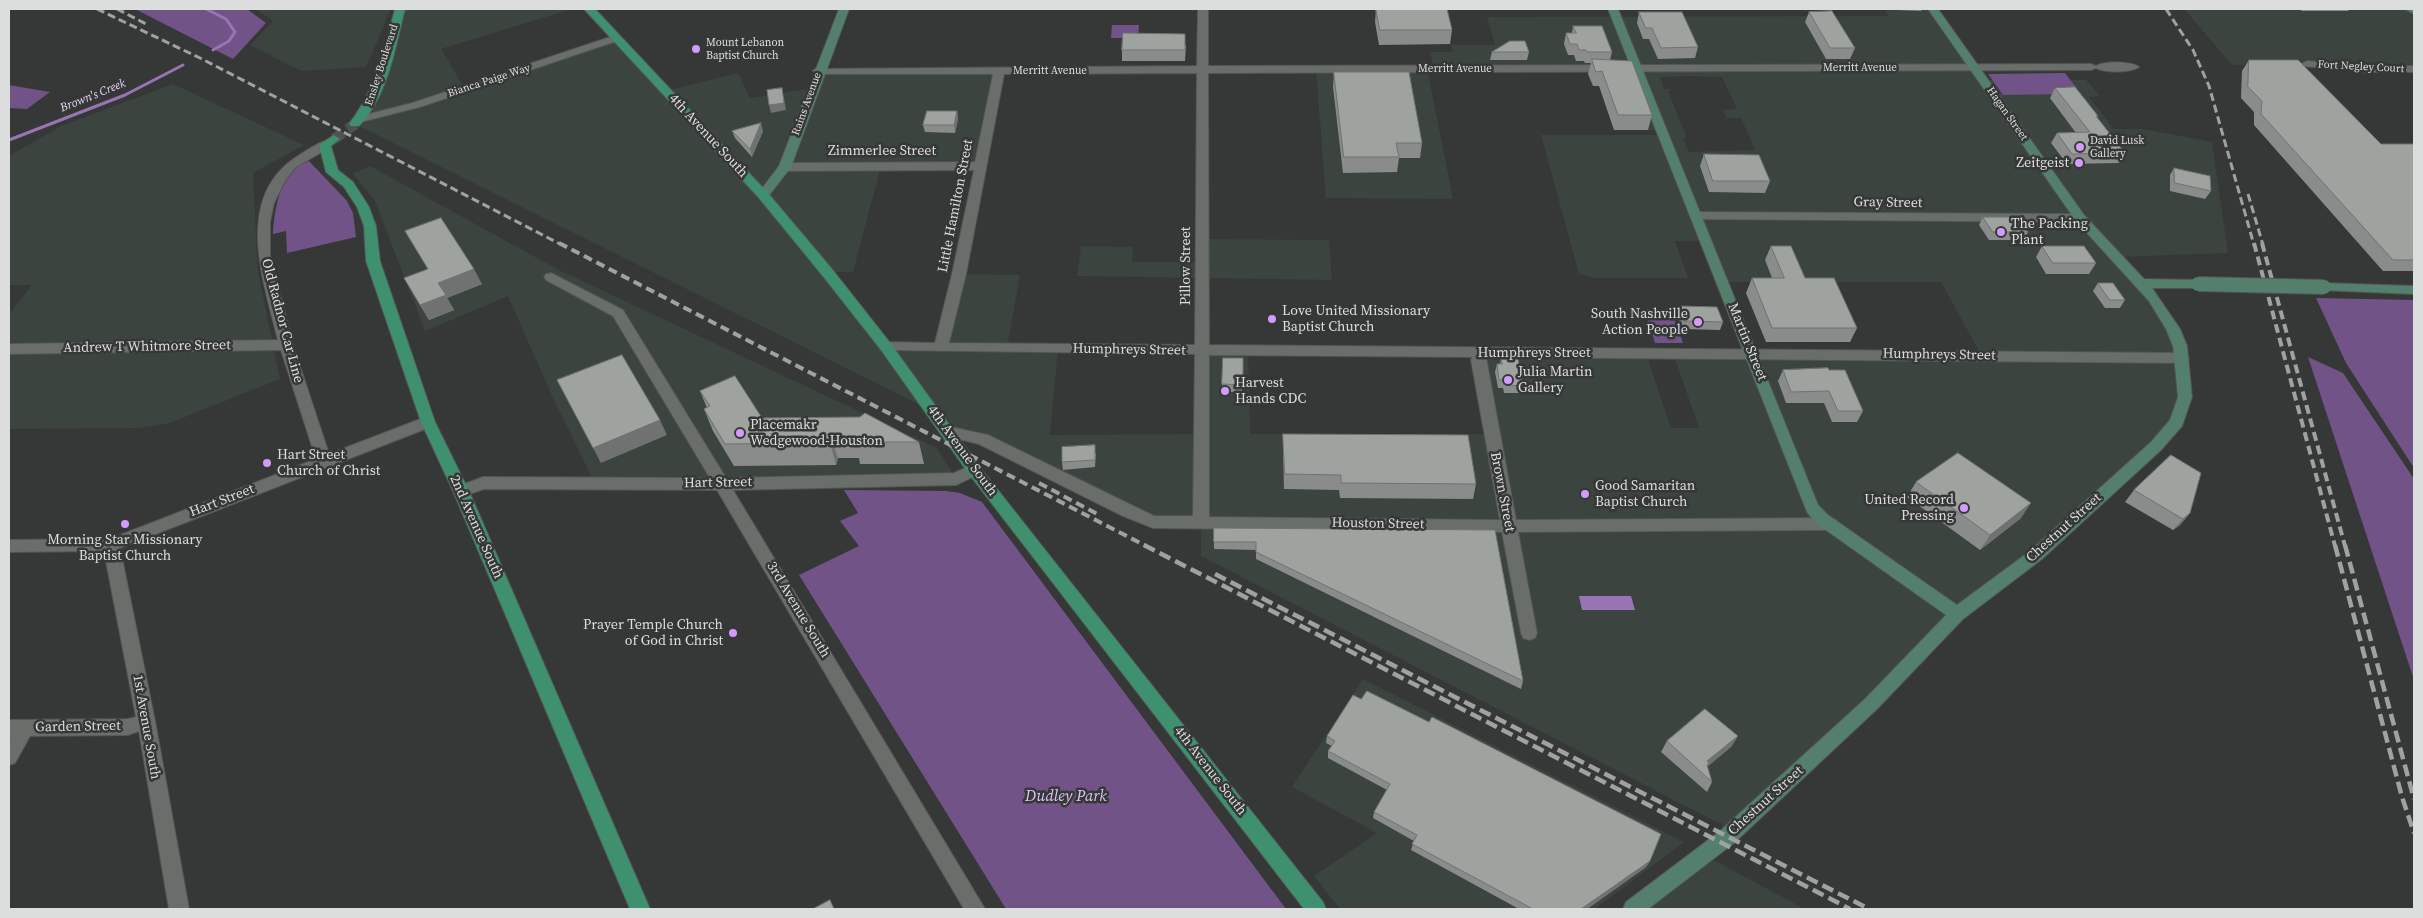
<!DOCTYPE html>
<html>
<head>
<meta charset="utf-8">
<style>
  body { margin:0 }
  #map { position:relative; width:2423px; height:918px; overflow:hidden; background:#353836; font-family:"Source Serif 4",serif }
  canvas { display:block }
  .frame { position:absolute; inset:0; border:10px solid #dcdedd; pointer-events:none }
</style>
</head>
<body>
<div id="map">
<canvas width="2423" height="918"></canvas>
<div class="frame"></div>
</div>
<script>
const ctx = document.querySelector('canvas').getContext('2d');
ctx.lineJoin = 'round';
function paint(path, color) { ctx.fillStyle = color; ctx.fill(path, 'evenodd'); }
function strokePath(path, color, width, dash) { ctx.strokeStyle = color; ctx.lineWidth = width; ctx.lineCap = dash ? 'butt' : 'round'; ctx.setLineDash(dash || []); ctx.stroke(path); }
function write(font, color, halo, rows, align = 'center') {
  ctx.font = font + ' "Source Serif 4",serif'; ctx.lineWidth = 5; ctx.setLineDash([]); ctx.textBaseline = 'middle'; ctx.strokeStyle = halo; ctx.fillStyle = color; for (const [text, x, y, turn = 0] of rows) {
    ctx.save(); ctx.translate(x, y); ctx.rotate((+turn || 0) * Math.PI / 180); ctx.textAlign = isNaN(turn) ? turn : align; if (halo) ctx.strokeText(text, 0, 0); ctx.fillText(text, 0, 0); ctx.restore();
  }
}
const built = new Path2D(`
  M 256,9 L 391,9 L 366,67 L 301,71 L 250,45 L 273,21 Z
  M 400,9 L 572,9 L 441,49 L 465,89 L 616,38 L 666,91 L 738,73 L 750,98 L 813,88 L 819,71 L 999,71 L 979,166 L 881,166 L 853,272 L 828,272 L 886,347 L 941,347 L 959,274 L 1020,275 L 1007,348 L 1058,349 L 1050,435 L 1201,434 L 1202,351 L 1248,351 L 1250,434 L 1491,434 L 1481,352 L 1646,353 L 1671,428 L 1699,428 L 1673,353 L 1981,355 L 1941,282 L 1723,282 L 1706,241 L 1675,241 L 1688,278 L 1595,278 L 1579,274 L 1541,135 L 1664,135 L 1662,130 L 1648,130 L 1625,69 L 1434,69 L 1430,52 L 1452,52 L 1451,45 L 1495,45 L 1487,17 L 1888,16 L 1885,9 L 1933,9 L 1984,80 L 2086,80 L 2100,96 L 2089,97 L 2114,129 L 2143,129 L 2212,142 L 2228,253 L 2117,257 L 2173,329 L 2185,397 L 2156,446 L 1957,614 L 1734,831 L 1201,556 L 1201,523 L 1153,522 L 1034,464 L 947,431 L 932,411 L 355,124 L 373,101 ZM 1687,76 L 1722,77 L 1737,109 L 1723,110 L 1727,118 L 1741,118 L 1755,150 L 1689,152 L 1683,138 L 1687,138 L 1668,91 L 1670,91 L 1670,89 L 1664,89 L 1660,77 Z
  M 2184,9 L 2410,9 L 2414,11 L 2414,69 L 2368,69 L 2307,64 L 2232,65 Z
  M 1427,69 L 1453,199 L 1326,198 L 1316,70 Z
  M 173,84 L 304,145 L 253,173 L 258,272 L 280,379 L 170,423 L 140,428 L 9,429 L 9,314 L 32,285 L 9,285 L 9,156 L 61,126 Z
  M 370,166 L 557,269 L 937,448 L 956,479 L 595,484 L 553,398 L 508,296 L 425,331 L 375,201 L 353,174 Z
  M 1202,239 L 1329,240 L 1332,280 L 1077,276 L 1081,246 L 1133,247 L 1132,262 L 1202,262 Z
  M 1363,679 L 1684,842 L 1595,909 L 1340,909 L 1314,876 L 1377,833 L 1292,787 Z
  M 1704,855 L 1805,909 L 1633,909 Z`);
const green = new Path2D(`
  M 135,9 L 247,9 L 266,23 L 233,59 Z
  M 1112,25 L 1139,25 L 1138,38 L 1111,38 Z
  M 2065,73 L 2096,113 L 2083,113 L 2068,94 L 2003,95 L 1988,74 Z
  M 9,85 L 50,92 L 27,109 L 9,108 Z
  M 309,161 L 347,201 L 353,213 L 356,237 L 287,253 L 286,231 L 273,234 C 274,212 281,164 309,161 Z
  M 2316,298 L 2414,300 L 2414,468 L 2346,363 Z
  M 1644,309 L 1671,309 L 1683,343 L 1655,343 Z
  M 2308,357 L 2343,373 L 2414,479 L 2414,680 Z
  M 844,490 L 946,491 L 960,493 L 982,502 L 1286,909 L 1006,909 L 799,575 L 859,546 L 840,521 L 858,513 Z`);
const water = new Path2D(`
  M 1579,596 L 1631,596 L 1635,610 L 1582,610 Z`);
const stream = new Path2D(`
  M 206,9 L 226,19 L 235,32 L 229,41 L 213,50
  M 9,140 L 125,95 L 183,65`);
const primaryTunnel = new Path2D(`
  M 334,139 L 355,124`);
const street = new Path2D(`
  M 1198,9 L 1208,9 L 1208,66 L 2091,64 L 2096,66 C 2104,61 2131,61 2139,67 C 2131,73 2104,73 2096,68 L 2091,70 L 1208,73 L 1209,345 L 2182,353 L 2189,358 L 2182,363 L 1486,357 L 1516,520 L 1830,518 L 1836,520 L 1838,524 L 1836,528 L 1830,530 L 1518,532 L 1537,633 L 1535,638 L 1529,640 L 1523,638 L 1521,633 L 1502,532 L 1153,528 L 1123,516 L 979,444 L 942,435 L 940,431 L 942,427 L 947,426 L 988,435 L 1154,516 L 1193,516 L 1195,354 L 881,350 L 879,347 L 881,344 L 886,342 L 935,343 L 952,274 L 974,170 L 785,171 L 779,167 L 785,163 L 975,162 L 993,74 L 819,74 L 813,71 L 815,69 L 1197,66 ZM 1197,73 L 1195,345 L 949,343 L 966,274 L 1004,74 ZM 1209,355 L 1472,357 L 1471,360 L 1500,520 L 1209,517 Z
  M 616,35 L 620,36 L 620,40 L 420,107 L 361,122 L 355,119 L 357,117 L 412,103 Z
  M 2307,61 L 2368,66 L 2414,66 L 2414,72 L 2368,72 L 2303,66 L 2301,64 Z
  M 325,141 L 331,145 L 329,148 L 296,167 L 286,179 L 274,203 L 270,222 L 270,255 L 293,345 L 329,454 L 423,418 L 433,418 L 435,422 L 433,426 L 120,548 L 155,721 L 189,909 L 169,909 L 139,731 L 128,735 L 30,736 L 15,763 L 9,765 L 9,740 L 11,736 L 9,736 L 9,720 L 128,719 L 136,717 L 104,551 L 9,552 L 9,540 L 110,539 L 316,459 L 281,350 L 9,354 L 9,344 L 278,340 C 263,279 232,194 301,154 C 309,149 316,144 325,141 Z
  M 1696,212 L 2080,214 L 2086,218 L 2080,222 L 1692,219 L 1690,216 L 1692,213 Z
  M 551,273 L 623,310 L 726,478 L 954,473 L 974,464 L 979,466 L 982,470 L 979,474 L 956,485 L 733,490 L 985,909 L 964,909 L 717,490 L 484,489 L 461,497 L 456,495 L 453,491 L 456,487 L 483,477 L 710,478 L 613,316 L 546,280 L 544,277 L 546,274 Z`);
const secondary = new Path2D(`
  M 839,9 L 849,9 L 791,167 L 767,198 L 759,198 L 757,195 L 779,166 Z
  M 1608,9 L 1618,9 L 1818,505 L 1828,515 L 1957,605 L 2030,551 L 2151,442 L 2170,420 L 2178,397 L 2173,346 L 2166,329 L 2149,301 L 2076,221 L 1928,9 L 1938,9 L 2084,215 L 2144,279 L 2198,280 L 2205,284 L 2198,288 L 2152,288 L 2180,329 L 2187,346 L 2192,397 L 2182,426 L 2161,450 L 2042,559 L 1963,619 L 1877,709 L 1734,843 L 1648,909 L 1623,909 L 1626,902 L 1720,831 L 1865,699 L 1946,615 L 1816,523 L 1807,512 Z
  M 2405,9 L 2414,9 L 2414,14 Z
  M 2324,283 L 2414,286 L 2414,294 L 2319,290 L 2317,287 Z`);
const primary = new Path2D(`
  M 395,9 L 405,9 C 395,49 388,96 359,126 L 351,126 L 349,124 C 377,87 383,53 395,9 Z
  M 584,9 L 595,9 L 767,192 L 832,269 L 891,344 L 979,466 L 1323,902 L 1326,909 L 1304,909 L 969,474 L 881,350 L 822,275 L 759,198 Z
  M 334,135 L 340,139 L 331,146 L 338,170 L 353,182 L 369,207 L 376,226 L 380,261 L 435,422 L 469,491 L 650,909 L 630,909 L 453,491 L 421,422 L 366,261 L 364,226 L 357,207 L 344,187 L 326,172 L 319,145 Z`);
const railFar2 = new Path2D(`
  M 97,9 L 200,58 L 562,245
  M 117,9 L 148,25
  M 2166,9 L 2193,50 L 2209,86 L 2254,245
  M 2248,194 L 2263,245`);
const railFar1 = new Path2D(`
  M 559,243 L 1146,546
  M 2254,243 L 2335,546
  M 2262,243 L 2345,546
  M 1039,483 L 1099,515`);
const rail = new Path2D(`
  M 1144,545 L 1850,909
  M 2335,545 L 2402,797 L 2414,833
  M 2345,545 L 2414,799
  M 1215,574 L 1869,909`);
const secondaryBridge = new Path2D(`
  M 2198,284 L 2324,287`);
const wall = new Path2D(`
  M 1376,9 L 1447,9 L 1452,30 L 1450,44 L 1379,45 L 1375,22 Z
  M 1896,9 L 1922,9 L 1921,11 L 1897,10 Z
  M 2299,9 L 2350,9 L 2348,11 L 2302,11 Z
  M 1639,12 L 1698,47 L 1695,58 L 1658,59 L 1649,39 L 1643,39 L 1637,23 Z
  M 1809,12 L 1855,48 L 1850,59 L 1826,59 L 1805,22 Z
  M 1573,26 L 1612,52 L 1610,60 L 1652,115 L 1648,130 L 1614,130 L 1599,86 L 1593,86 L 1588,74 L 1591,63 L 1585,63 L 1584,61 L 1576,61 L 1574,55 L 1568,55 L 1564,44 L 1566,33 L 1572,33 Z
  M 1186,45 L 1185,61 L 1122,61 L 1122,50 Z
  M 1492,52 L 1529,52 L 1527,60 L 1490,60 Z
  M 2249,60 L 2381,144 L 2414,144 L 2414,271 L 2383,271 L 2254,125 L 2254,112 L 2241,98 L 2242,71 Z
  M 1334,72 L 1422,143 L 1420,158 L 1399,158 L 1397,172 L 1343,173 L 1333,87 Z
  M 2055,88 L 2098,116 L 2097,118 L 2125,153 L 2119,163 L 2067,164 L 2051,143 L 2057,133 L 2076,133 L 2050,98 Z
  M 957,111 L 958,119 L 955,133 L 925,132 L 923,125 Z
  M 732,131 L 763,131 L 752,157 L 735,138 Z
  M 1704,154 L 1770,181 L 1765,193 L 1709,192 L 1700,166 Z
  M 2174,168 L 2211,191 L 2205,199 L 2170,191 L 2170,175 Z
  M 1983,217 L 2028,232 L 2024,240 L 1989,240 L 1979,225 Z
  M 405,231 L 482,284 L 447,298 L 454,310 L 429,320 L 404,278 L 428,269 Z
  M 1771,246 L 1857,328 L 1850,342 L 1766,342 L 1746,293 L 1752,278 L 1772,278 L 1765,260 Z
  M 2042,246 L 2096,263 L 2089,274 L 2046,274 L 2036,257 Z
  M 2098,283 L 2125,300 L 2120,308 L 2105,308 L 2093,291 Z
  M 1679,306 L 1723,322 L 1720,330 L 1682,329 L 1676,314 Z
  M 1223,358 L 1243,358 L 1242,392 L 1222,392 Z
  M 1501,359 L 1523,386 L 1521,393 L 1504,393 L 1503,388 L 1498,388 L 1495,372 L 1497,364 L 1500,364 Z
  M 1783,370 L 1829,370 L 1863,411 L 1857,422 L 1832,422 L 1824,403 L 1786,403 L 1778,381 Z
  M 700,391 L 762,418 L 919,442 L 924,464 L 860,464 L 859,458 L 838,458 L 836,465 L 734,466 L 713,431 L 704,409 L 707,408 Z
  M 1283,434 L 1476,484 L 1473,499 L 1340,498 L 1339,490 L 1284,489 L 1283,449 Z
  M 1096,453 L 1095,467 L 1063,470 L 1062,462 Z
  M 1916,482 L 2021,518 L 1980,550 L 1907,497 Z
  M 2134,490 L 2190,513 L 2180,525 L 2173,530 L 2125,502 Z
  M 1214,528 L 1495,530 L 1523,681 L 1521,689 L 1256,559 L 1256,550 L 1214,549 Z
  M 1327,736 L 1650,861 L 1646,867 L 1587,909 L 1519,909 L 1411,850 L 1414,841 L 1373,818 L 1374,812 L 1387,790 L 1328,758 L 1328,751 L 1332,746 L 1326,743 Z
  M 1667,741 L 1732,746 L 1707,767 L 1712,782 L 1707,792 L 1661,752 Z`);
const shadedWall = new Path2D(`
  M 782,88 L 786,110 L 771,113 L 769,105 Z
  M 957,111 L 958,119 L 955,133 L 954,125 Z
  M 761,123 L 763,131 L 752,157 L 750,149 Z
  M 474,269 L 482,284 L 447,298 L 454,310 L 429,320 L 420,305 L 438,283 Z
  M 660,420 L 667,435 L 601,463 L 593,448 Z
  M 831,436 L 838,458 L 836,465 L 830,443 Z
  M 2031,503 L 2021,518 L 1980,550 L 1990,535 Z
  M 2190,513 L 2180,525 L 2173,530 L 2183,519 Z
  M 1738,736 L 1732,746 L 1708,766 L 1703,774 L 1707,761 Z
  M 1650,861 L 1646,867 L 1587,909 L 1581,909 Z`);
const building = new Path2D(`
  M 1376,9 L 1447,9 L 1452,30 L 1380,30 Z
  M 1832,11 L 1855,48 L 1830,48 L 1809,12 Z
  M 1639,12 L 1682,12 L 1698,47 L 1661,48 L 1652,28 L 1646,28 Z
  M 1573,26 L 1602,26 L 1612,52 L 1587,52 L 1586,50 L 1579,50 L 1577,44 L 1570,44 L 1566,33 L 1576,33 Z
  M 1123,33 L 1185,34 L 1185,50 L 1122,50 Z
  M 1510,41 L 1525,41 L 1529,52 L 1492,52 Z
  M 1592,59 L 1632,61 L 1652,115 L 1618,115 L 1602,71 L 1596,72 Z
  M 2249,60 L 2298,60 L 2381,144 L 2414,144 L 2414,260 L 2393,260 L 2261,114 L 2262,101 L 2248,87 Z
  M 1334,72 L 1409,72 L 1422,143 L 1396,143 L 1399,157 L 1344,157 Z
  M 2075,87 L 2098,116 L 2096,116 L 2125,153 L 2072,154 L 2057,133 L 2090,132 L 2055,88 Z
  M 782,88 L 784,103 L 769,105 L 767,90 Z
  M 927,111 L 957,111 L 954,125 L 923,125 Z
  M 761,123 L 750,149 L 732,131 Z
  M 1704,154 L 1759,155 L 1770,181 L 1713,181 Z
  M 2174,168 L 2210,176 L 2211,191 L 2175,183 Z
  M 1983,217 L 2015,217 L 2028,232 L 1993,232 Z
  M 441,218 L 474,269 L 438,283 L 446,295 L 420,305 L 404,278 L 428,269 L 405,231 Z
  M 1771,246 L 1791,246 L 1805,278 L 1834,278 L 1857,328 L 1772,328 L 1752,278 L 1784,278 Z
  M 2042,246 L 2084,246 L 2096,263 L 2053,263 Z
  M 2098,283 L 2113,283 L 2125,300 L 2110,300 Z
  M 1679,306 L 1717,307 L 1723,322 L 1684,321 Z
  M 622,355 L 660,420 L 593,448 L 557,380 Z
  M 1223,358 L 1243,358 L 1243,385 L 1222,384 Z
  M 1501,359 L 1518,359 L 1523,386 L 1506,385 L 1505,380 L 1499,380 L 1497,364 L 1502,364 Z
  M 1828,368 L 1829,370 L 1845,370 L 1863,411 L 1838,411 L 1829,391 L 1791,392 L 1783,370 Z
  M 735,376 L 762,418 L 860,417 L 865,413 L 919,442 L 854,442 L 856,436 L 831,436 L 830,443 L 725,444 L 704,409 L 710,406 L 700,391 Z
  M 1283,434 L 1468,435 L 1476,484 L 1341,483 L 1341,475 L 1285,474 Z
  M 1095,445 L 1095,460 L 1062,462 L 1062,447 Z
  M 1958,453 L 2031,503 L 1990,535 L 1916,482 Z
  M 2171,455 L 2201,473 L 2190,513 L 2183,519 L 2134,490 Z
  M 1214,528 L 1495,530 L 1523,681 L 1256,552 L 1256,542 L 1214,542 Z
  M 1367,691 L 1429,722 L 1432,717 L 1661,834 L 1650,861 L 1581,909 L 1533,909 L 1412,844 L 1417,835 L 1374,812 L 1390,784 L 1328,751 L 1335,741 L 1327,736 L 1353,695 L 1361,699 Z
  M 1705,709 L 1738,736 L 1707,761 L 1709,763 L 1707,765 L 1712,782 L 1667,741 Z
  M 830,900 L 834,909 L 813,909 Z`);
const markers = [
  [696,49,5,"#d39cfc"],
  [2080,147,5,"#d39cfc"],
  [2079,163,5,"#d39cfc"],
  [2001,232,5,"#d39cfc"],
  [1272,319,5,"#d39cfc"],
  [1698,322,5,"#d39cfc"],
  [1508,380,5,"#d39cfc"],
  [1225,391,5,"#d39cfc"],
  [740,433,5,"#d39cfc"],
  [267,463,5,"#d39cfc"],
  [1585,494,5,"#d39cfc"],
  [1964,508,5,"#d39cfc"],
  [125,524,5,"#d39cfc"],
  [733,633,5,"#d39cfc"]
];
const farPoinames = [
  ["Mount Lebanon",706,43],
  ["Baptist Church",706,56],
  ["David Lusk",2090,141],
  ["Gallery",2090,154]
];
const farStreetnames = [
  ["Ensley Boulevard",382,65,-72],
  ["Fort Negley Court",2361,67,3],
  ["Merritt Avenue",1860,68],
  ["Merritt Avenue",1455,69],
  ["Merritt Avenue",1050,71],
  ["Bianca Paige Way",489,81,-18],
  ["Rains Avenue",807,104,-70],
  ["Hagan Street",2007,114,55]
];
const farWaternames = [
  ["Brown's Creek",93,96,-22]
];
const streetNames = [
  ["4th Avenue South",708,136,47],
  ["Zimmerlee Street",882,151],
  ["Gray Street",1888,203,1],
  ["Little Hamilton Street",956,206,-79],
  ["Pillow Street",1186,266,-90],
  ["Old Radnor Car Line",282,321,75],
  ["Martin Street",1747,342,68],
  ["Andrew T Whitmore Street",147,347,-1],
  ["Humphreys Street",1129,350,1],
  ["Humphreys Street",1534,353],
  ["Humphreys Street",1939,355,1],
  ["4th Avenue South",962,451,54],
  ["Hart Street",718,483,-1],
  ["Brown Street",1502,492,79],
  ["Hart Street",222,501,-21],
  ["Houston Street",1378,524,1],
  ["2nd Avenue South",476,527,66],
  ["Chestnut Street",2064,528,-42],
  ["3rd Avenue South",798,610,59],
  ["Garden Street",78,727,-1],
  ["1st Avenue South",146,727,80],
  ["4th Avenue South",1210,771,52],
  ["Chestnut Street",1766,801,-42]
];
const poiNames = [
  ["Zeitgeist",2069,163,"right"],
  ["The Packing",2011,224],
  ["Plant",2011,240],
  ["Love United Missionary",1282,311],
  ["Baptist Church",1282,327],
  ["South Nashville",1688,314,"right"],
  ["Action People",1688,330,"right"],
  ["Julia Martin",1518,372],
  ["Gallery",1518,388],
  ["Harvest",1235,383],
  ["Hands CDC",1235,399],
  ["Placemakr",750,425],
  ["Wedgewood-Houston",750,441],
  ["Hart Street",277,455],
  ["Church of Christ",277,471],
  ["Good Samaritan",1595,486],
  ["Baptist Church",1595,502],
  ["United Record",1954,500,"right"],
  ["Pressing",1954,516,"right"],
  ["Morning Star Missionary",125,540,"center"],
  ["Baptist Church",125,556,"center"],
  ["Prayer Temple Church",723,625,"right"],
  ["of God in Christ",723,641,"right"]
];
const nearParknames = [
  ["Dudley Park",1066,797]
];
paint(built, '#3b443f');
paint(green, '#715388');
paint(water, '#9974b4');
strokePath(stream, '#9974b4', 3);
strokePath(primaryTunnel, '#4e514f', 11, [11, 5.5]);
strokePath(street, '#525553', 2);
strokePath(secondary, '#525553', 2);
strokePath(primary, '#525553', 2);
paint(street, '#6a6e6b');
paint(secondary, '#547f6d');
paint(primary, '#3e906f');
strokePath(railFar2, '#a0a2a1', 3, [8, 4]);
strokePath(railFar1, '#a0a2a1', 4, [9, 5]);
strokePath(rail, '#a0a2a1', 4.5, [12, 5.5]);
strokePath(secondaryBridge, '#525553', 16, []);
strokePath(secondaryBridge, '#547f6d', 14);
paint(wall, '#898c8a');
paint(shadedWall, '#6f7270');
paint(building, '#9fa3a0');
strokePath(building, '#6f7270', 1);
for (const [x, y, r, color] of markers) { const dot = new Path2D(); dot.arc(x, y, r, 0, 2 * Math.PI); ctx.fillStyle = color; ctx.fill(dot); strokePath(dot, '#353836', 2); }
write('11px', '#dcdedd', '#353836', farPoinames, 'left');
write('11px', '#dcdedd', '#353836', farStreetnames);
write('italic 12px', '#e6d2f6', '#353836', farWaternames);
write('14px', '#dcdedd', '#353836', streetNames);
write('14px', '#dcdedd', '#353836', poiNames, 'left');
write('italic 16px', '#dec1f6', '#353836', nearParknames);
</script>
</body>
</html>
